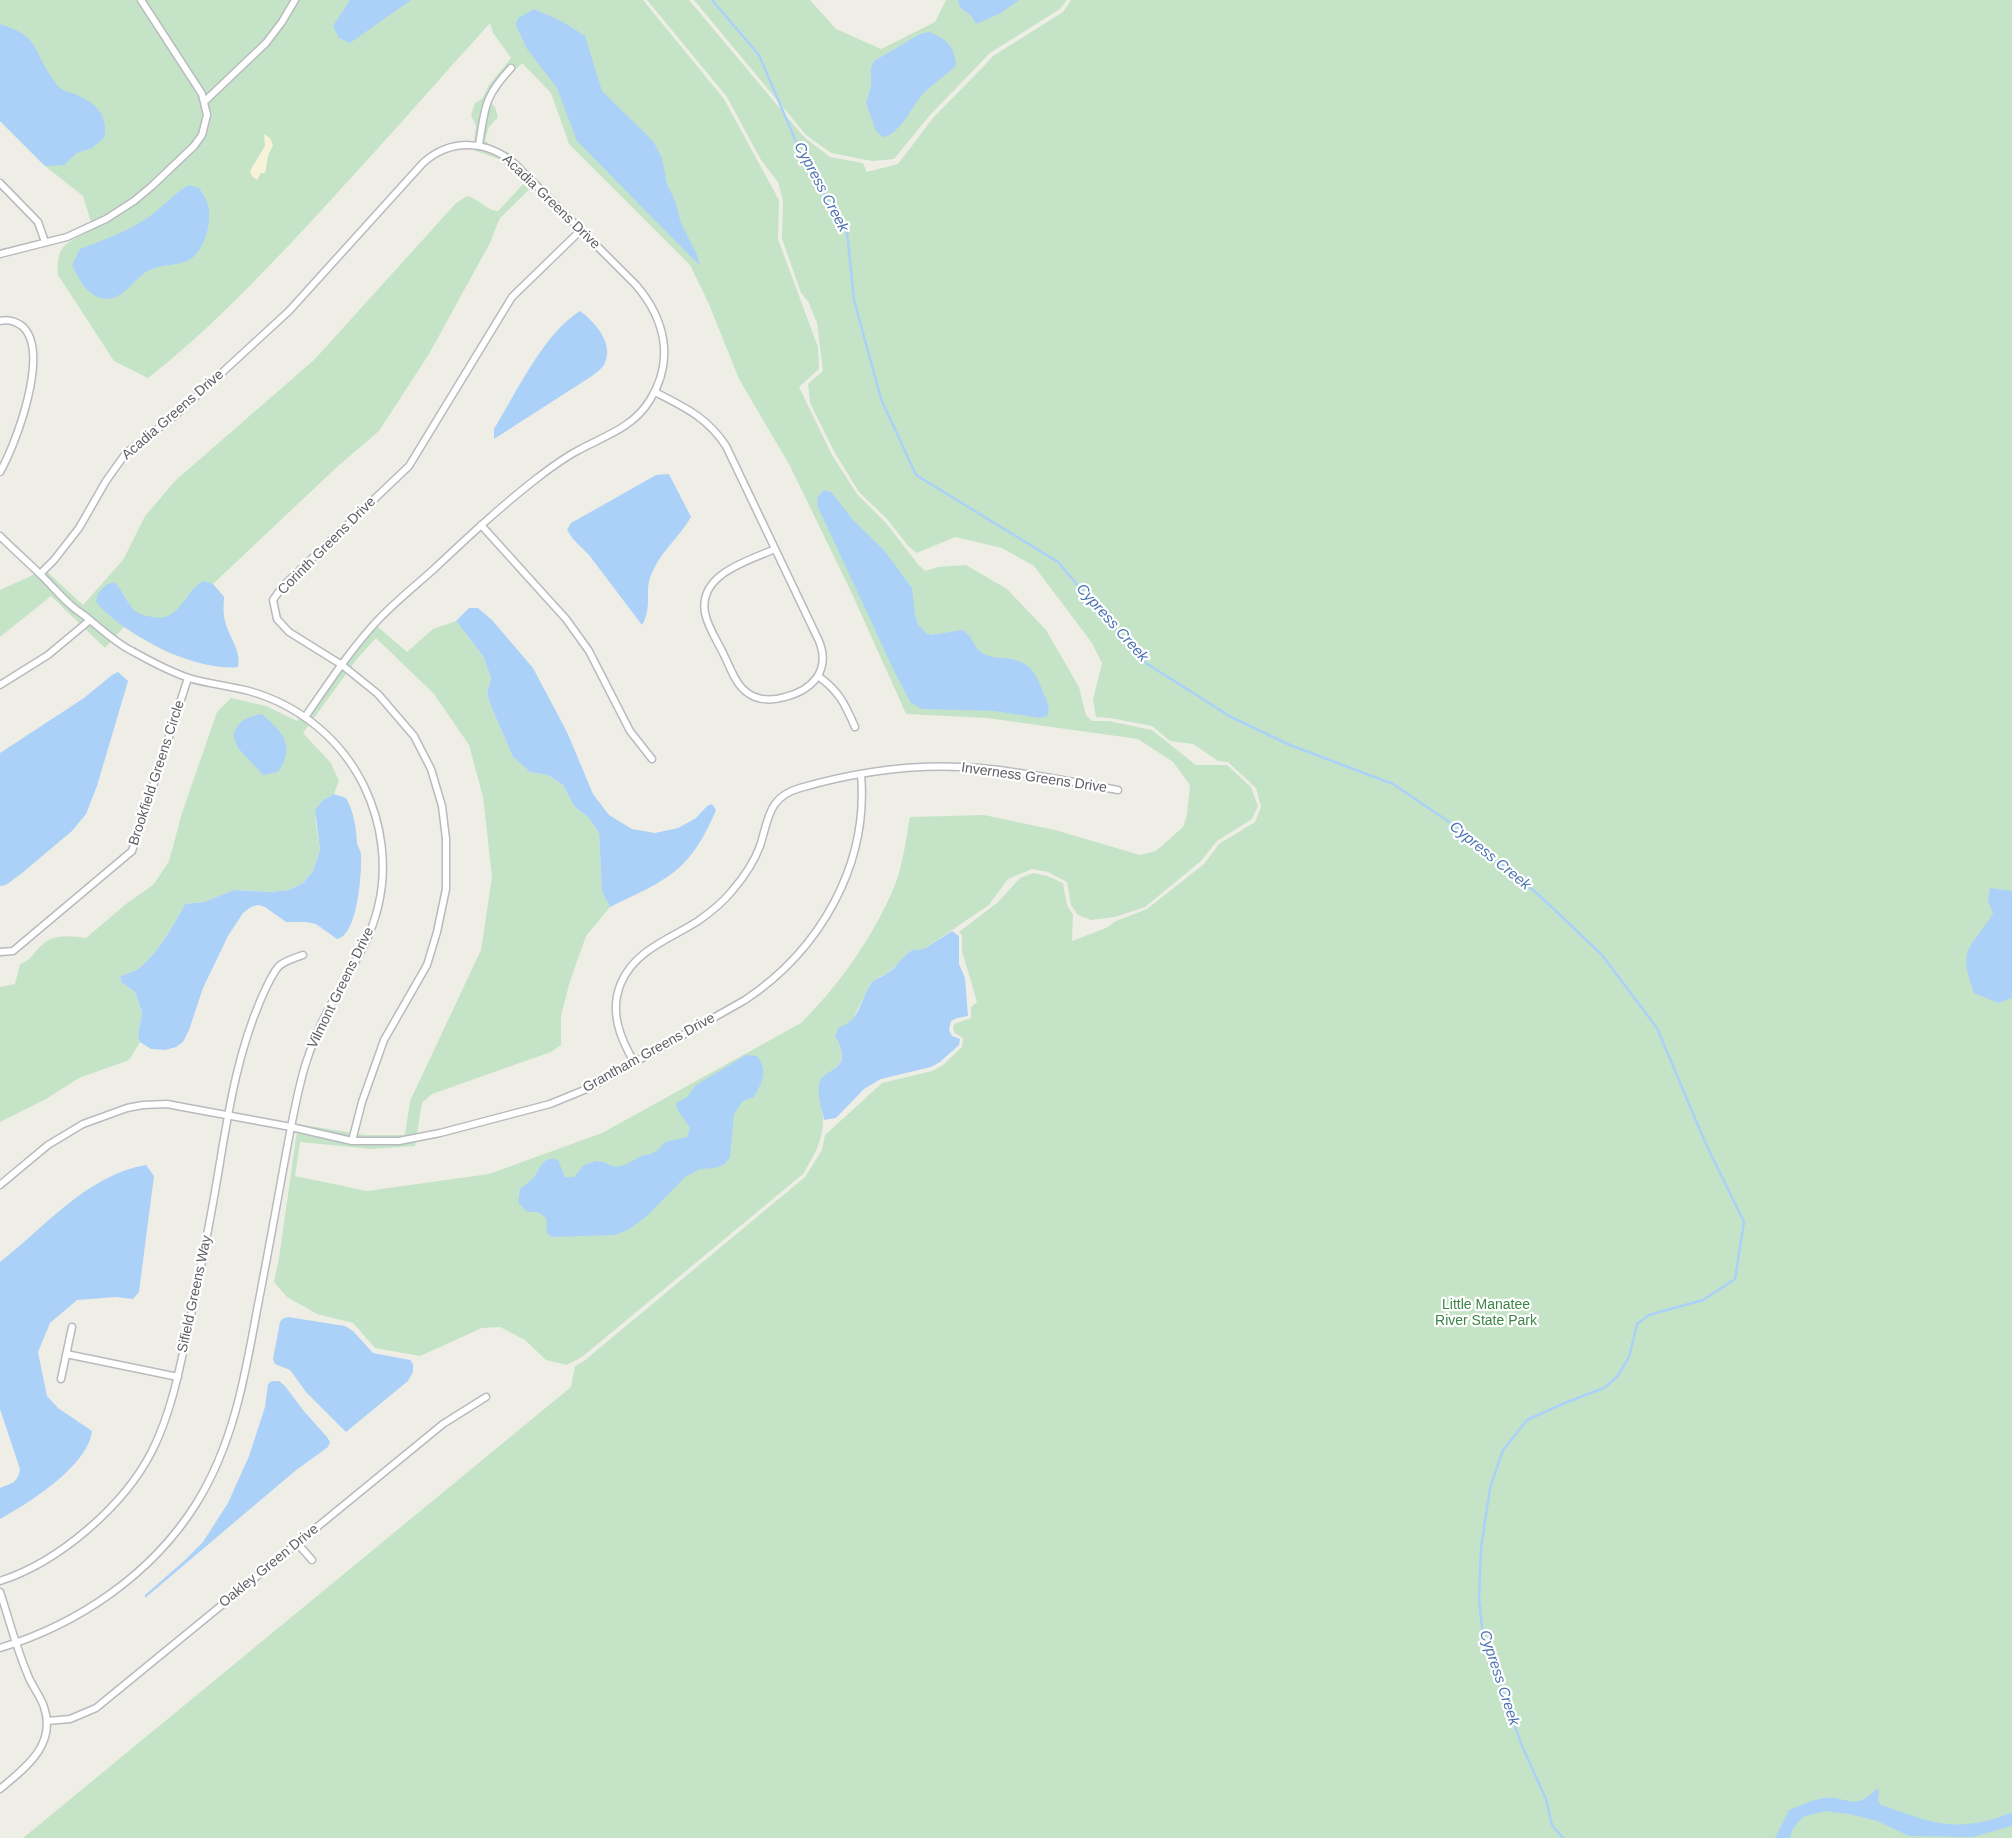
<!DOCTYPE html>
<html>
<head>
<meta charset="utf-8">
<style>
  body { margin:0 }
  canvas { display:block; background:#efeee6 }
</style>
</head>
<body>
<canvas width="2012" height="1838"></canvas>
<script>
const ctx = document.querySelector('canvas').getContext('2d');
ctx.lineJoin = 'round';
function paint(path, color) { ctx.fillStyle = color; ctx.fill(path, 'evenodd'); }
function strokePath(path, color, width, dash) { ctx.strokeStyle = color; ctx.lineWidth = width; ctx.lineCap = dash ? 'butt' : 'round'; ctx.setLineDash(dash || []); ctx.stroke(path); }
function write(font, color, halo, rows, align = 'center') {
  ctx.font = font + ' Arial,sans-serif'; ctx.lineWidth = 4.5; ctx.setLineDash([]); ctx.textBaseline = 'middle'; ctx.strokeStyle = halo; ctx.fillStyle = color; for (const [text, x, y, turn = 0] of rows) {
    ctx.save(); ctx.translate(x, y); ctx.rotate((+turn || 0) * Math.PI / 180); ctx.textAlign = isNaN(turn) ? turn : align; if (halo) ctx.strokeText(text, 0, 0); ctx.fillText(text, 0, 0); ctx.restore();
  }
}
const green = new Path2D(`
  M 0,0 L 643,0 L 724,99 L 779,200 L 778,239 L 818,347 L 819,369 L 799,387 L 832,455 L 857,494 L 886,523 L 917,563 L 925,571 L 938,567 L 966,565 L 1007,589 L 1046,630 L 1079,687 L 1086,715 L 1092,721 L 1109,721 L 1152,730 L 1196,765 L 1227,765 L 1251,787 L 1258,806 L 1252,819 L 1217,841 L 1201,861 L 1145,907 L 1115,917 L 1091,920 L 1078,915 L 1071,905 L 1067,882 L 1048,872 L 1032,869 L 1008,879 L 989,905 L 924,949 L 912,950 L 906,954 L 900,962 L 886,974 L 877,978 L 870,984 L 852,1021 L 835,1036 C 842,1050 847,1062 830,1072 C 826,1075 821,1077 820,1083 C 816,1095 824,1109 823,1121 C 823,1142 813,1157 803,1174 L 582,1357 L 567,1365 L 546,1360 L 525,1340 L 500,1327 L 482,1328 L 420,1356 L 375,1348 L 353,1323 L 317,1314 L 287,1297 L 274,1282 L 279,1258 L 298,1124 L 365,1135 L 405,1135 L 410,1101 L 481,950 L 492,877 L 483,797 L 469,745 L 434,694 L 376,638 L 357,659 L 303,733 L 331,763 L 339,781 L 334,794 L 323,800 L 315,818 L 320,850 L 313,871 L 303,883 L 289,890 L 271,892 L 234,890 L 204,902 L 185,904 C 175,923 156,956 138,969 C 133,972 126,974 120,976 L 121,982 L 135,992 L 142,1014 L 138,1036 L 140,1042 L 129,1060 L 79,1078 L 46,1099 L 0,1122 L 0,987 L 15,984 L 20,964 C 32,960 34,951 43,944 C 55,934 72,936 86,938 L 126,904 L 154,884 L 169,861 L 182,813 L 217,712 L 231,698 L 266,706 L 297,721 L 342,656 L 371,621 L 407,652 L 433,629 L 456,621 L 483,656 L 491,678 L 487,693 L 490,704 L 513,757 L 530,772 L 548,775 L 563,785 L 574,806 L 589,818 L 599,833 L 602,892 L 610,907 L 586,936 L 570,981 L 561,1016 L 561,1045 L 551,1052 L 432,1094 L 422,1103 L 415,1146 L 371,1149 L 300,1142 L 295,1176 L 367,1191 L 489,1174 L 602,1133 L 801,1023 C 840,984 874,936 895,885 C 903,865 906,838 910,817 L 984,815 L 1055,830 L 1140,855 L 1156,851 L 1183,827 L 1187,815 L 1190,785 L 1173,762 L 1138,739 L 987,718 L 906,714 L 853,596 L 790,466 L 739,379 L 708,302 L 690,265 L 569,144 L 551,93 L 522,63 L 499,87 L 490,102 L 495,107 L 498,117 L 489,127 L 485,140 L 489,144 L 509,153 L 537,182 L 500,218 L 490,243 L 429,354 L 379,431 L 337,467 L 213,584 L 224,597 C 223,607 223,616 226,625 C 231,640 241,651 238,667 C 220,669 177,658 161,649 C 148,642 136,634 124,627 L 105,648 L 51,596 L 0,637 L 0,590 L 31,576 L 42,567 L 83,605 L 123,560 L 145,516 L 176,480 L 315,359 L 456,203 L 467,196 C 478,198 487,211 498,211 L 526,181 L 499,159 L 473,150 L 476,126 L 471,115 L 475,103 L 482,99 L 489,85 L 511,58 L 493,33 L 490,23 C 429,91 369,159 307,226 C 256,280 207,332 148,378 L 114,361 L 58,275 C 56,241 68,244 93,229 L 83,196 L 45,166 L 0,121 Z
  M 647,0 L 689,0 L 804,137 L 830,157 L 863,163 L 867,172 L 898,164 L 933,118 L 985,65 L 993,56 L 1063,12 L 1071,0 L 2012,0 L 2012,1838 L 23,1838 L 571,1387 L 575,1366 L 584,1361 L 805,1177 L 822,1150 L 825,1135 L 882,1083 L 932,1071 L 943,1065 L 962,1047 L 963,1038 L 955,1033 L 953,1030 L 954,1024 L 971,1018 L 971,1007 L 977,1002 L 962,951 L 962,935 L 959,932 L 998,902 L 1020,878 L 1033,873 L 1047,876 L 1063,883 L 1067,905 L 1073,915 L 1072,941 L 1106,928 L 1116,921 L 1147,909 L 1204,864 L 1219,844 L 1255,822 L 1261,807 L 1256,788 L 1228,762 L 1218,761 L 1193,744 L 1170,741 L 1152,726 L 1110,718 L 1096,717 L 1093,700 L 1102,663 L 1092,643 L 1034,566 L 1002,548 L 955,537 L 917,553 L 908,546 L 888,520 L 859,492 L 835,453 L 810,403 L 808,384 L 823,371 L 817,323 L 808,301 L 801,293 L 782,239 L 783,201 L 778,182 L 761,160 L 727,97 Z
  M 694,0 L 810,0 L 836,29 L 881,49 L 935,22 L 946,0 L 1067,0 L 1060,9 L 990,53 L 930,115 L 894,159 L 872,161 L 831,153 L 806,135 Z`);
const sand = new Path2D(`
  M 264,134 L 270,138 L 273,145 L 268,156 L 265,173 L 261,173 L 257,180 L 252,176 L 250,171 L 265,146 Z`);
const water = new Path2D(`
  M 350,0 L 411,0 L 350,43 L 339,38 L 333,26 Z
  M 958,0 L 1019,0 L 1001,13 L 976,24 C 974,20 972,16 968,13 C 962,9 959,8 958,0 Z
  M 534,9 L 563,22 L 585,36 L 602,91 L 653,141 L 662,158 L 667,184 L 675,201 L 681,223 L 697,255 L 700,266 L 577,141 L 557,88 L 527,49 L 516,25 L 518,18 Z
  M 0,24 C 40,37 31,46 51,76 C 54,80 57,86 60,88 C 64,91 70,92 75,94 C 96,104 107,112 105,137 L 92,148 L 77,153 L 64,165 L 45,166 L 0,121 Z
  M 929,32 C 946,38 955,47 956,65 C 946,76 933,83 923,94 C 911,107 901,134 883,137 L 876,131 L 866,103 L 871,87 L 871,68 L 874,61 L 920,34 Z
  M 189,185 L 199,188 C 202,193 207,199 208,205 C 213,221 204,252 189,260 C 177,266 164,264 152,269 C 133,276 124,304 101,298 C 85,293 79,279 72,265 L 80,249 C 103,240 130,231 150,216 C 164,206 174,193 189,185 Z
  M 580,311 C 595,322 615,344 604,365 C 601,369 596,373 592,376 L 494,439 L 494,429 C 516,393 544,333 580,311 Z
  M 669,474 L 691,517 C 678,539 661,551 651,575 C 644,592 653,607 642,625 L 589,555 L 573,539 L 567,530 L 571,523 L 656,475 Z
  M 824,490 L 831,492 L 854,521 L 884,550 L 912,588 L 915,615 L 918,624 L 926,633 L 931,635 L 962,630 C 972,634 973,647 982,653 C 989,657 997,658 1004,658 C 1031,661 1035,672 1044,694 C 1047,701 1051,708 1047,716 L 1040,718 L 994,711 L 922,709 L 911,703 L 896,675 L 817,505 L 818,496 Z
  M 203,581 L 213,584 L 224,597 C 223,607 223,616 226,625 C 231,640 241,651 238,667 C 195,672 123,634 96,602 C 97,593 104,584 114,582 C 124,591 126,605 138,613 C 142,615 148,616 153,617 C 179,623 185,591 203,581 Z
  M 469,608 L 478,608 L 492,620 L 533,668 L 567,732 L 593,794 L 609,815 L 632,829 L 655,833 L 678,828 L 696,818 L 707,806 L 712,804 L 716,810 C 708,829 697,851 681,866 C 662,884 634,895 610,907 L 602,892 L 599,833 L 589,818 L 574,806 L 563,785 L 548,775 L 530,772 L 513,757 L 490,704 L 487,693 L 491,678 L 483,656 L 456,621 Z
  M 118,672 L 128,681 L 126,688 L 97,786 L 86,814 L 72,831 L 22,873 L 6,885 L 0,886 L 0,753 L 84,698 L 112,675 Z
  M 262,714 C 283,733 296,745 278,772 L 263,775 L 238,748 L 233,735 C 239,720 247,717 262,714 Z
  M 334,794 L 346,798 C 354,812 356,827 357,843 C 358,846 360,850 361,854 C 362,871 358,936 337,939 L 316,924 L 306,922 L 286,922 L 265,907 L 258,905 L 251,907 L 243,913 L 228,936 L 203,988 L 189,1030 L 183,1042 L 176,1047 L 165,1050 L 151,1049 L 140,1042 L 138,1036 L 142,1013 L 135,992 L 121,982 L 120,976 C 126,974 133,972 138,969 C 156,956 175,923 185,904 L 204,902 L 234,890 L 271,892 L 289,890 L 303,883 L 313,871 L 320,850 L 315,810 L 323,800 Z
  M 1990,888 L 2012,891 L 2012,998 L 1998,1003 L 1974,993 C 1970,981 1964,966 1967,954 C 1968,945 1987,925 1993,913 L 1988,902 Z
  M 952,931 L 959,936 L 959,964 L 965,978 L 968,1016 L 957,1018 L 951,1021 L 949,1030 L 952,1036 L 960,1039 L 959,1045 L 940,1062 L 931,1067 L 881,1079 L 864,1089 L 836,1118 L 824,1120 C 822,1109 817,1096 819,1085 C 822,1066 856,1074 835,1036 L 839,1027 C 860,1022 860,1000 870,985 C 874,978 880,978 886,974 C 897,968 902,956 912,950 L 924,949 Z
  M 746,1055 L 757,1056 C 769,1072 762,1082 754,1097 L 743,1101 L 734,1114 L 730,1157 L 725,1164 L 716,1168 L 700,1169 L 685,1177 L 647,1216 L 628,1230 L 615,1235 L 552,1237 L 546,1232 L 547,1227 L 546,1218 L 538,1212 L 527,1212 L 518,1202 L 520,1189 C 524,1185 531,1181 535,1176 C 541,1166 544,1155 558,1160 L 565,1177 L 574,1177 L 584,1165 L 596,1161 L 603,1162 L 615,1167 L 625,1165 L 641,1156 L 651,1154 L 658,1150 L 665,1142 L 687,1137 L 690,1128 L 677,1109 L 676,1103 L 687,1097 L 696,1085 Z
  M 146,1165 L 154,1176 L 139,1292 L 133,1299 L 116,1297 L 77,1300 L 50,1323 L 38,1352 L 47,1396 L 58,1408 L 92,1431 C 88,1466 29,1503 0,1519 L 0,1488 C 12,1483 18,1483 20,1469 L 0,1409 L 0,1262 C 45,1227 87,1175 146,1165 Z
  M 288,1317 L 345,1326 L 353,1331 L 373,1353 L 410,1360 L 413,1364 L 413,1372 L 408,1381 L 346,1432 L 306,1392 L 290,1370 L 275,1364 L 273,1359 L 280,1322 L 282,1319 Z
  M 272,1381 L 279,1381 L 285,1386 L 303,1410 L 327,1437 L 330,1442 L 328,1447 L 295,1471 L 145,1598 L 145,1595 L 184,1561 L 203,1542 L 228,1503 L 249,1456 L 265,1407 L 268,1384 Z
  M 1879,1789 L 1878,1801 L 1881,1805 C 1900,1811 1920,1820 1940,1823 C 1963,1827 1991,1822 2012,1812 L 2012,1826 L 1972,1837 L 1909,1836 L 1877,1821 L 1849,1814 L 1825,1811 L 1803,1817 L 1794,1827 L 1787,1838 L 1775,1838 L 1789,1810 C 1800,1806 1811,1800 1823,1798 C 1847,1795 1855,1812 1875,1790 Z`);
const stream = new Path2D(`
  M 712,0 L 759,55 L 803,158 L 847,232 L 854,300 L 881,399 L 916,475 L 1058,562 L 1141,660 L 1231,717 L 1290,745 L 1393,784 L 1458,828 L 1540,896 L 1602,955 L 1657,1028 L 1705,1142 L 1744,1222 L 1735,1279 L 1703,1300 L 1649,1315 L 1637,1324 L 1629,1357 L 1617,1377 L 1604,1388 L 1567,1402 L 1527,1420 L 1503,1450 L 1490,1488 L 1481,1548 L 1479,1600 L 1483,1636 L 1522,1746 L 1546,1799 L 1552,1825 L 1563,1838
  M 1789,1838 L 1791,1829`);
const minor = new Path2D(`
  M 205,101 L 266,43 L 282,22 L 295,0
  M 479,145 C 485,107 484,97 511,68
  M 0,183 L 38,222 L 45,242
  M 0,254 L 67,237 L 106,219 L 134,201 L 152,186 L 194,146 L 202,135 L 207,115 L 202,94 L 141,0
  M 0,321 C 8,319 15,321 22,326 C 51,351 16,444 0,472
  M 655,392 C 684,407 707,417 726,446 L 819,641 C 831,671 812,690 785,697 C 775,700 765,701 755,697 C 737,690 732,671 724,655 C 718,642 708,628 705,613 C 698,574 748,561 775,549
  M 481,525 L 566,619 L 589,651 L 630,731 L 652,759
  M 0,536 C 14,550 29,563 43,577 C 53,587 62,598 74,608 C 79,612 86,616 91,621 C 105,632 116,643 132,651 C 150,661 172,673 192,679 C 210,684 230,686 249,691 C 299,705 341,739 364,786 C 382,823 388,867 378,907 C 369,946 345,977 327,1012 C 318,1029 311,1047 305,1066 C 296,1096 291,1128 285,1159 C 276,1209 267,1259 257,1310 C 245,1377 233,1445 196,1504 C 152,1574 79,1624 0,1648
  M 40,574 L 54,560 L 79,528 L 106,481 L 126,453 L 177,414 L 289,311 L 423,163 C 451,138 487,140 515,164 L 636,285 C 665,319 675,360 650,400 C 633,428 604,436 577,451 C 562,459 549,469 536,479 C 500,507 467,538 434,569 C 415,586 395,602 378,620 C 350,650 328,684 305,717
  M 818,676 C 839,691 845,704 855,727
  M 0,685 L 48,655 L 90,620
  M 0,952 L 13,951 L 132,851 L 188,678
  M 634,1062 C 620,1038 609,1011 621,983 C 635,950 670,939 698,921 C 711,912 723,902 732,891 C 744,877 754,862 760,846 C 769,818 768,797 800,788 C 858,771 921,763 980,768 C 1026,772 1072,782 1118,790
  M 352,1141 L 362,1102 L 384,1040 L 427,965 L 437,932 L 446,889 L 446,839 L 442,806 L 431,769 L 414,736 L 378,694 L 342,665 L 289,632 L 277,619 L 273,600 L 282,587 L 409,466 L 512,297 L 581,230
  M 0,1185 L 48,1145 L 83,1124 L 127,1108 L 143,1105 L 167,1104 L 188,1108 L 291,1127 L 352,1141 L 399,1141 L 440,1133 L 550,1104 L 589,1088 L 745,1000 C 820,950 869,865 861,774
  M 66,1354 L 178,1377
  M 61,1379 L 72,1327
  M 297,1543 L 312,1560
  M 0,1581 C 59,1562 124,1506 152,1451 C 172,1411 180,1367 189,1324 C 201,1268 212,1212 221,1156 C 230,1102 239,1050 261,999 C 266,988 271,975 279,966 C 286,960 295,958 303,955
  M 0,1592 C 9,1619 16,1647 27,1673 C 31,1685 40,1695 44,1707 C 57,1745 25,1768 0,1789
  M 47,1721 L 70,1719 L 96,1708 L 443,1424 L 486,1397`);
const streetNames = [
  ["Acadia Greens Drive",551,202,44],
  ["Acadia Greens Drive",173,415,-41],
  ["Corinth Greens Drive",327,546,-45],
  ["Brookfield Greens Circle",157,773,-72],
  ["Inverness Greens Drive",1034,778,8],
  ["Vilmont Greens Drive",341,988,-64],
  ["Grantham Greens Drive",649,1053,-29],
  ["Sifield Greens Way",195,1294,-78],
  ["Oakley Green Drive",269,1566,-39]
];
const parkNames = [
  ["Little Manatee",1486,1305],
  ["River State Park",1486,1321]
];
const waterNames = [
  ["Cypress Creek",821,187,62],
  ["Cypress Creek",1112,623,48],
  ["Cypress Creek",1490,856,39],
  ["Cypress Creek",1499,1678,72]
];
paint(green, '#c5e4c7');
paint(sand, '#f8f3d8');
paint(water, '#acd1f9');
strokePath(stream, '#acd1f9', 2.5);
strokePath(minor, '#b8babf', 9);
strokePath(minor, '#fff', 6);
write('14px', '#5e6065', '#fff', streetNames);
write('14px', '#3d8546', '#fff', parkNames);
write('italic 15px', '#4c75b2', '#fff', waterNames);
</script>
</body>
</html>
